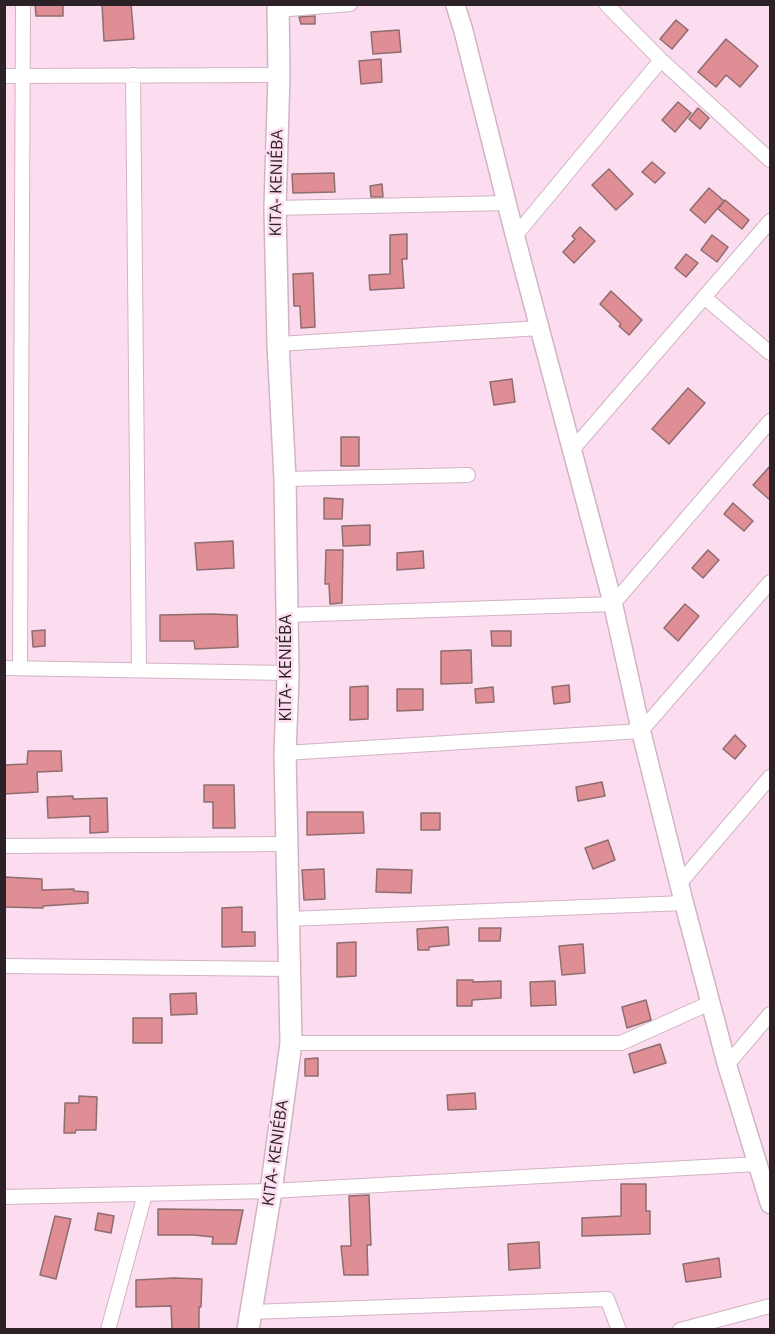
<!DOCTYPE html>
<html>
<head>
<meta charset="utf-8">
<style>
  body { margin:0 }
  #map { position:relative; width:775px; height:1334px; overflow:hidden; background:#fcddef; font-family:"Open Sans",sans-serif }
  canvas { display:block }
  .frame { position:absolute; inset:0; border:6px solid #2c2127; pointer-events:none }
</style>
</head>
<body>
<div id="map">
<canvas width="775" height="1334"></canvas>
<div class="frame"></div>
</div>
<script>
const ctx = document.querySelector('canvas').getContext('2d');
ctx.lineJoin = 'round';
function paint(path, color) { ctx.fillStyle = color; ctx.fill(path, 'evenodd'); }
function strokePath(path, color, width, dash) { ctx.strokeStyle = color; ctx.lineWidth = width; ctx.lineCap = dash ? 'butt' : 'round'; ctx.setLineDash(dash || []); ctx.stroke(path); }
function write(font, color, halo, rows, align = 'center') {
  ctx.font = font + ' "Open Sans",sans-serif'; ctx.lineWidth = 5; ctx.setLineDash([]); ctx.textBaseline = 'middle'; ctx.strokeStyle = halo; ctx.fillStyle = color; for (const [text, x, y, turn = 0] of rows) {
    ctx.save(); ctx.translate(x, y); ctx.rotate((+turn || 0) * Math.PI / 180); ctx.textAlign = isNaN(turn) ? turn : align; if (halo) ctx.strokeText(text, 0, 0); ctx.fillText(text, 0, 0); ctx.restore();
  }
}
const building = new Path2D(`
  M 35,4 L 63,4 L 63,16 L 36,16 Z
  M 102,4 L 131,4 L 134,39 L 104,41 Z
  M 315,16 L 315,24 L 301,24 L 299,17 Z
  M 676,20 L 688,30 L 672,49 L 660,39 Z
  M 399,30 L 401,52 L 373,54 L 371,32 Z
  M 726,39 L 758,66 L 740,87 L 726,75 L 716,87 L 698,72 Z
  M 381,59 L 382,82 L 361,84 L 359,61 Z
  M 678,102 L 691,113 L 675,132 L 662,120 Z
  M 698,108 L 709,118 L 700,129 L 689,119 Z
  M 652,162 L 665,173 L 655,183 L 642,172 Z
  M 609,169 L 633,194 L 616,210 L 592,185 Z
  M 334,173 L 335,192 L 293,193 L 292,174 Z
  M 382,184 L 383,197 L 371,197 L 370,186 Z
  M 709,188 L 724,201 L 705,223 L 690,210 Z
  M 725,200 L 749,220 L 742,229 L 718,209 Z
  M 580,227 L 595,241 L 574,263 L 563,252 L 575,239 L 572,236 Z
  M 407,234 L 407,259 L 402,259 L 404,288 L 370,290 L 369,275 L 390,274 L 390,235 Z
  M 712,235 L 728,247 L 717,262 L 701,250 Z
  M 686,254 L 698,263 L 686,277 L 675,268 Z
  M 313,273 L 315,327 L 301,328 L 300,306 L 294,306 L 293,274 Z
  M 611,291 L 642,320 L 629,335 L 619,326 L 621,324 L 600,304 Z
  M 512,379 L 515,402 L 494,405 L 490,382 Z
  M 688,388 L 705,403 L 669,444 L 652,429 Z
  M 341,437 L 359,437 L 359,466 L 341,466 Z
  M 771,465 L 771,501 L 753,485 Z
  M 324,498 L 343,499 L 342,519 L 324,519 Z
  M 733,503 L 753,521 L 744,531 L 724,514 Z
  M 370,525 L 370,545 L 343,546 L 342,526 Z
  M 233,541 L 234,568 L 197,570 L 195,543 Z
  M 326,550 L 343,550 L 342,603 L 330,604 L 329,584 L 325,584 Z
  M 708,550 L 719,560 L 703,578 L 692,568 Z
  M 423,551 L 424,568 L 397,570 L 397,553 Z
  M 685,604 L 699,616 L 678,641 L 664,628 Z
  M 211,614 L 237,615 L 238,647 L 195,649 L 194,641 L 160,641 L 160,615 Z
  M 45,630 L 45,646 L 33,647 L 32,631 Z
  M 491,631 L 511,631 L 511,646 L 492,646 Z
  M 471,650 L 472,683 L 441,684 L 441,651 Z
  M 569,685 L 570,702 L 554,704 L 552,687 Z
  M 368,686 L 368,719 L 350,720 L 350,687 Z
  M 493,687 L 494,702 L 476,703 L 475,689 Z
  M 397,689 L 423,689 L 423,710 L 397,711 Z
  M 735,735 L 746,746 L 735,759 L 723,749 Z
  M 28,751 L 61,751 L 62,771 L 37,772 L 38,792 L 4,794 L 4,765 L 27,764 Z
  M 602,782 L 605,796 L 578,801 L 576,787 Z
  M 204,785 L 234,785 L 235,828 L 213,828 L 213,802 L 204,802 Z
  M 73,796 L 73,799 L 107,798 L 108,832 L 90,833 L 90,816 L 48,818 L 47,797 Z
  M 307,812 L 363,812 L 364,833 L 307,835 Z
  M 421,813 L 440,813 L 440,830 L 421,830 Z
  M 608,840 L 615,860 L 593,869 L 585,848 Z
  M 324,869 L 325,899 L 304,900 L 302,870 Z
  M 377,869 L 412,870 L 411,893 L 376,892 Z
  M 4,877 L 42,879 L 42,890 L 74,889 L 74,891 L 88,892 L 88,903 L 43,906 L 43,908 L 4,907 Z
  M 242,907 L 242,932 L 255,932 L 255,946 L 222,947 L 222,908 Z
  M 448,927 L 449,945 L 429,947 L 429,950 L 418,950 L 417,929 Z
  M 479,928 L 501,928 L 500,941 L 479,941 Z
  M 356,942 L 356,976 L 337,977 L 337,943 Z
  M 583,944 L 585,973 L 562,975 L 559,946 Z
  M 457,980 L 473,980 L 473,982 L 501,981 L 501,998 L 472,1000 L 472,1006 L 457,1006 Z
  M 555,981 L 556,1005 L 531,1006 L 530,982 Z
  M 196,993 L 197,1014 L 171,1015 L 170,994 Z
  M 646,1000 L 651,1020 L 627,1028 L 622,1007 Z
  M 133,1018 L 162,1018 L 162,1043 L 133,1043 Z
  M 660,1044 L 666,1063 L 634,1073 L 629,1054 Z
  M 318,1058 L 318,1076 L 305,1076 L 305,1059 Z
  M 475,1093 L 476,1109 L 448,1110 L 447,1095 Z
  M 79,1096 L 97,1097 L 96,1130 L 76,1130 L 75,1133 L 64,1133 L 65,1103 L 79,1103 Z
  M 621,1184 L 646,1184 L 646,1211 L 650,1211 L 650,1234 L 582,1236 L 582,1218 L 621,1216 Z
  M 369,1195 L 371,1245 L 367,1245 L 368,1275 L 344,1275 L 341,1246 L 351,1246 L 349,1196 Z
  M 158,1209 L 243,1210 L 236,1244 L 212,1244 L 213,1237 L 194,1235 L 158,1235 Z
  M 98,1213 L 114,1216 L 111,1233 L 95,1230 Z
  M 55,1216 L 71,1219 L 56,1279 L 40,1275 Z
  M 539,1242 L 540,1268 L 509,1270 L 508,1244 Z
  M 719,1258 L 721,1277 L 686,1282 L 683,1264 Z
  M 174,1278 L 202,1279 L 201,1307 L 199,1307 L 199,1329 L 172,1329 L 171,1306 L 136,1307 L 136,1280 Z`);
const street = new Path2D(`
  M 606,4 L 661,60 L 770,160
  M 278,10 L 350,4
  M 133,75 L 139,670
  M 4,76 L 279,75
  M 275,208 L 507,203
  M 515,236 L 661,60
  M 704,297 L 770,353
  M 278,344 L 540,328
  M 572,450 L 770,221
  M 285,479 L 468,475
  M 287,615 L 613,604 L 770,421
  M 4,668 L 287,673
  M 20,668 L 23,4
  M 285,753 L 641,731 L 770,582
  M 4,846 L 287,844
  M 679,884 L 770,777
  M 289,919 L 684,903
  M 4,966 L 289,969
  M 291,1043 L 621,1043 L 710,1003
  M 727,1065 L 770,1014
  M 4,1197 L 271,1191 L 758,1164
  M 251,1312 L 607,1299 L 619,1330
  M 108,1330 L 145,1194
  M 680,1330 L 770,1306`);
const secondary = new Path2D(`
  M 455,4 L 463,29 L 515,236 L 613,604 L 641,731 L 684,903 L 727,1065 L 770,1204`);
const primary = new Path2D(`
  M 248,1330 L 271,1191 L 291,1043 L 285,753 L 288,677 L 285,479 L 278,344 L 275,208 L 279,75 L 278,4`);
const streetNames = [
  ["KITA- KENIÉBA",277,183,-89],
  ["KITA- KENIÉBA",286,668,-90],
  ["KITA- KENIÉBA",276,1153,-82]
];
paint(building, '#de8e94');
strokePath(building, '#8e6d6f', 1.5);
strokePath(street, '#d1b3c4', 16);
strokePath(secondary, '#d1b3c4', 21);
strokePath(primary, '#d1b3c4', 24);
strokePath(street, '#fff', 14);
strokePath(secondary, '#fff', 18);
strokePath(primary, '#fff', 21);
write('16px', '#2c2127', '#fcddef', streetNames);
</script>
</body>
</html>
